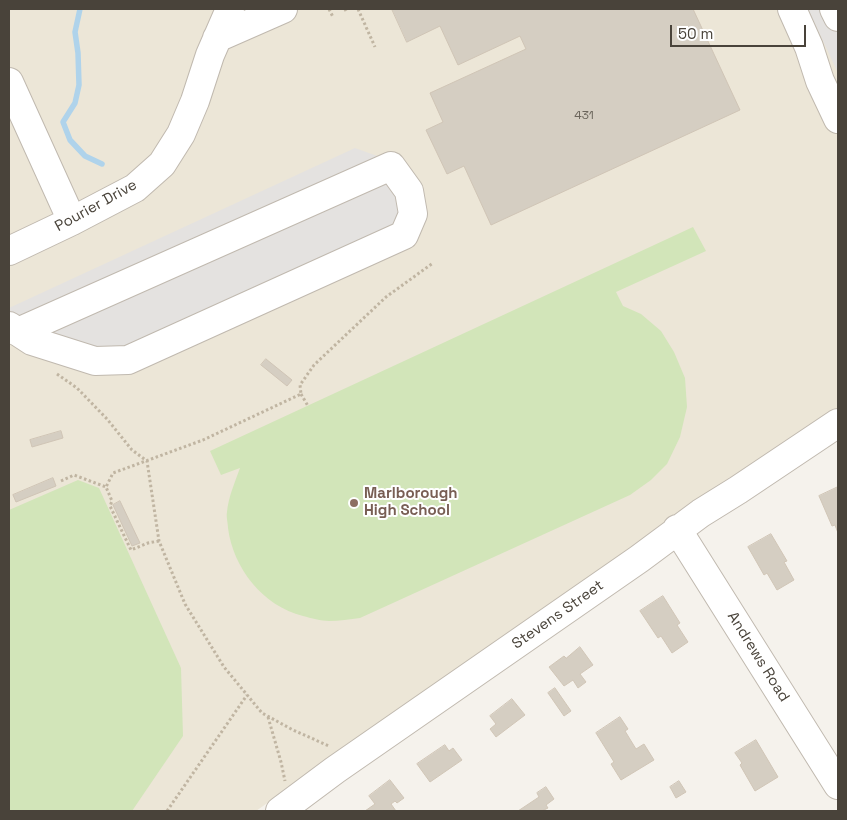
<!DOCTYPE html>
<html>
<head>
<meta charset="utf-8">
<style>
  body { margin:0 }
  #map { position:relative; width:847px; height:820px; overflow:hidden; background:#f5f2ec; font-family:"Space Grotesk",sans-serif }
  canvas { display:block }
  .frame { position:absolute; inset:0; border:10px solid #49433a; pointer-events:none }
  .scale { position:absolute; left:670px; top:25px; width:136px; height:22px; box-sizing:border-box; border:2px solid #49433a; border-top:0; padding-left:6px; font-size:15px; line-height:18px; white-space:nowrap; color:#49433a; -webkit-text-stroke:4px #fff; paint-order:stroke }
</style>
</head>
<body>
<div id="map">
<canvas width="847" height="820"></canvas>
<div class="frame"></div>
<div class="scale">50 m</div>
</div>
<script>
const ctx = document.querySelector('canvas').getContext('2d');
ctx.lineJoin = 'round';
function paint(path, color) { ctx.fillStyle = color; ctx.fill(path, 'evenodd'); }
function strokePath(path, color, width, dash) { ctx.strokeStyle = color; ctx.lineWidth = width; ctx.lineCap = dash ? 'butt' : 'round'; ctx.setLineDash(dash || []); ctx.stroke(path); }
function write(font, color, halo, rows, align = 'center') {
  ctx.font = font + ' "Space Grotesk",sans-serif'; ctx.lineWidth = 4; ctx.setLineDash([]); ctx.textBaseline = 'middle'; ctx.strokeStyle = halo; ctx.fillStyle = color; for (const [text, x, y, turn = 0] of rows) {
    ctx.save(); ctx.translate(x, y); ctx.rotate((+turn || 0) * Math.PI / 180); ctx.textAlign = isNaN(turn) ? turn : align; if (halo) ctx.strokeText(text, 0, 0); ctx.fillText(text, 0, 0); ctx.restore();
  }
}
const education = new Path2D(`
  M 9,9 L 838,9 L 838,410 L 559,597 L 256,811 L 9,811 Z`);
const green = new Path2D(`
  M 693,227 L 706,251 L 616,292 L 623,306 L 641,314 L 661,331 L 674,352 L 685,378 L 687,407 L 680,437 L 667,464 L 651,480 L 630,495 L 360,618 C 350,619 339,621 329,621 C 321,621 311,618 303,616 C 263,606 233,568 228,528 C 228,523 226,517 227,512 C 228,498 235,482 240,468 L 221,475 L 210,451 Z
  M 78,480 L 99,488 L 181,668 L 183,736 L 132,811 L 9,811 L 9,510 Z`);
const parking = new Path2D(`
  M 808,9 L 838,9 L 838,73 Z
  M 355,148 L 405,166 L 422,221 L 131,371 L 21,337 L 9,308 Z`);
const stream = new Path2D(`
  M 80,9 L 75,32 L 78,53 L 79,85 L 75,103 L 63,122 L 70,140 L 85,156 L 102,164`);
const building = new Path2D(`
  M 392,9 L 693,9 L 740,110 L 491,225 L 464,166 L 447,174 L 426,130 L 443,122 L 430,93 L 526,49 L 520,36 L 458,65 L 440,26 L 407,42 Z
  M 266,359 L 292,380 L 287,386 L 261,365 Z
  M 61,431 L 63,438 L 32,447 L 30,440 Z
  M 53,478 L 56,486 L 16,502 L 13,495 Z
  M 838,487 L 838,533 L 835,525 L 832,526 L 819,496 Z
  M 120,501 L 140,543 L 132,546 L 113,505 Z
  M 771,534 L 787,561 L 784,562 L 794,580 L 777,590 L 767,573 L 764,575 L 748,547 Z
  M 663,596 L 680,623 L 677,625 L 688,642 L 672,653 L 661,636 L 658,638 L 640,611 Z
  M 580,647 L 593,665 L 580,674 L 586,682 L 578,688 L 573,680 L 564,686 L 549,667 L 564,656 L 566,658 Z
  M 555,688 L 571,711 L 564,716 L 548,693 Z
  M 512,699 L 525,715 L 496,737 L 490,729 L 496,724 L 490,716 Z
  M 620,717 L 628,729 L 625,731 L 636,749 L 644,744 L 654,760 L 621,780 L 611,764 L 614,762 L 596,733 Z
  M 756,740 L 778,777 L 755,791 L 740,765 L 742,763 L 735,753 Z
  M 445,745 L 449,751 L 453,748 L 462,760 L 430,782 L 417,764 Z
  M 390,780 L 404,798 L 397,803 L 395,801 L 391,804 L 396,811 L 365,811 L 375,804 L 369,796 Z
  M 679,781 L 686,792 L 676,798 L 670,787 Z
  M 546,787 L 554,799 L 546,805 L 548,808 L 542,811 L 518,811 L 539,797 L 537,793 Z`);
const path = new Path2D(`
  M 329,9 L 333,17
  M 345,9 L 346,11
  M 358,9 L 375,47
  M 57,374 L 77,388 L 107,419 L 132,450 L 147,461 L 159,541 L 185,604 L 224,667 L 262,713 L 293,730 L 329,746
  M 301,394 L 308,406
  M 61,481 L 74,475 L 106,487
  M 159,541 L 148,543 L 131,550 L 110,506 L 112,501 L 106,487 L 113,473 L 203,440 L 301,394 L 300,385 L 314,365 L 386,297 L 433,263
  M 268,717 L 281,762 L 285,781
  M 167,811 L 247,695`);
const minor = new Path2D(`
  M 792,9 L 809,47 L 820,81 L 838,119
  M 834,9 L 838,17
  M 217,38 L 283,9
  M 9,82 L 72,221
  M 9,251 L 72,221 L 135,188 L 162,164 L 181,134 L 195,101 L 210,55 L 230,9
  M 9,326 L 32,341 L 95,361 L 128,360 L 404,235 L 413,214 L 409,191 L 391,166 L 18,332
  M 677,529 L 838,785
  M 280,811 L 335,770 L 639,559 L 701,513 L 738,490 L 838,423`);
const markers = [
  [354,503,5,"#8d6e63"]
];
const numberNames = [
  ["431",584,116]
];
const streetNames = [
  ["Pourier Drive",96,206,-29],
  ["Stevens Street",558,615,-35],
  ["Andrews Road",758,657,58]
];
const educationNames = [
  ["Marlborough",364,494],
  ["High School",364,511]
];
paint(education, '#ece6d7');
paint(green, '#d2e5b9');
paint(parking, '#e4e2e0');
strokePath(stream, '#afd3eb', 5.5);
paint(building, '#d5cec2');
strokePath(building, '#d0c5b6', 1);
strokePath(minor, '#c0b9af', 30);
strokePath(path, '#c0b5a2', 3, [2.5, 2.5]);
strokePath(minor, '#fff', 28);
for (const [x, y, r, color] of markers) { const dot = new Path2D(); dot.arc(x, y, r, 0, 2 * Math.PI); ctx.fillStyle = color; ctx.fill(dot); strokePath(dot, '#fff', 2); }
write('12px', '#6c665c', null, numberNames);
write('15px', '#49433a', '#fff', streetNames);
write('bold 15px', '#785e54', '#fff', educationNames, 'left');
</script>
</body>
</html>
